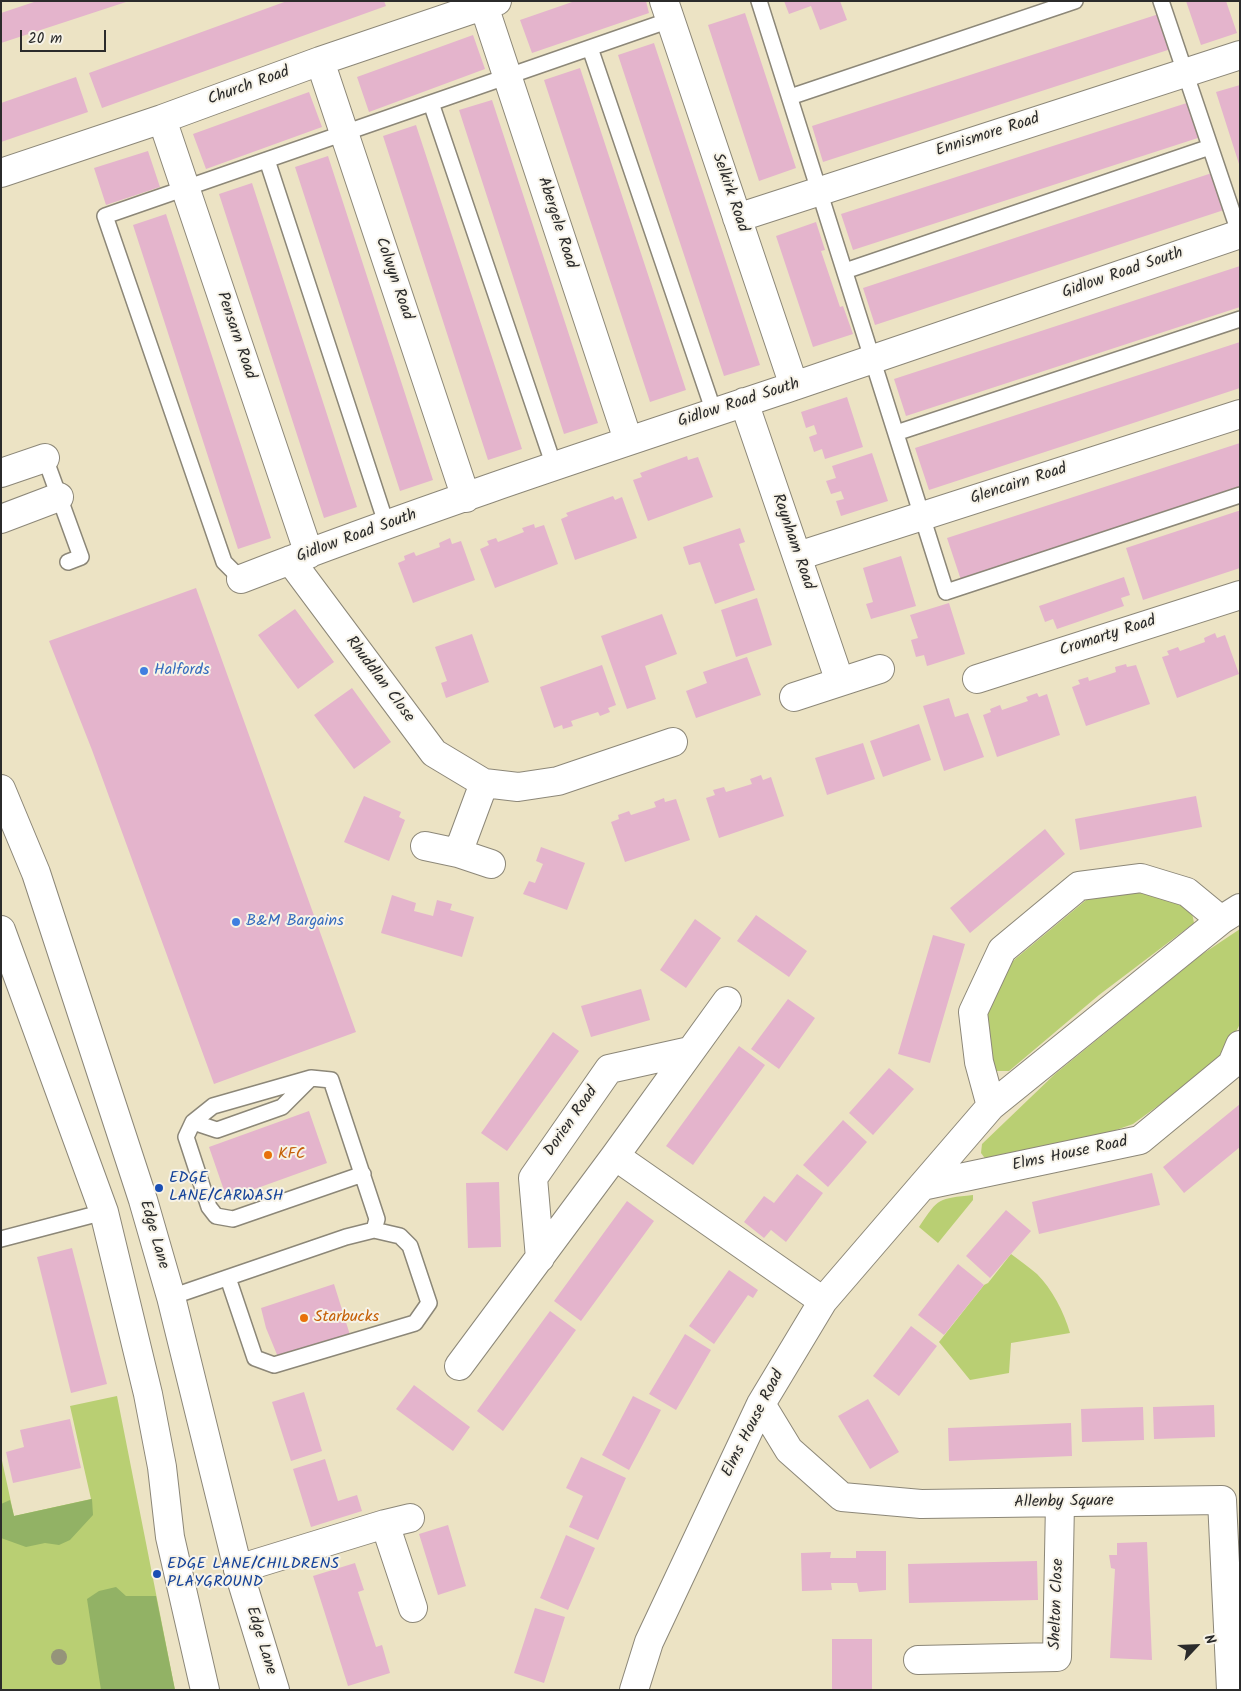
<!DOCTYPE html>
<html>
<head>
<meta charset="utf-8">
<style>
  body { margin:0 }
  #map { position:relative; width:1241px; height:1691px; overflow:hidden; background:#ece3c4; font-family:Kalam,sans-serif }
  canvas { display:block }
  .frame { position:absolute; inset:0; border:2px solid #2b2b2b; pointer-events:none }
  .north { position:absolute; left:1171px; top:1621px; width:50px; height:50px; -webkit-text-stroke:4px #f7f3e8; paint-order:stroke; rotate:65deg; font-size:14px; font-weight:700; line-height:20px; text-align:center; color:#2b2b2b }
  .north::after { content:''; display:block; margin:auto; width:18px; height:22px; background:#2b2b2b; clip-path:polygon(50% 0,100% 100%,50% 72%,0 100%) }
  .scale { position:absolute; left:20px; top:30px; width:86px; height:22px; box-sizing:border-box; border:2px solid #2b2b2b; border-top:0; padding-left:6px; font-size:15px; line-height:18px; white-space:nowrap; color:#2b2b2b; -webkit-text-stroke:4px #f7f3e8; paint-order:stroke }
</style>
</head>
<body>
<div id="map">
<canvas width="1241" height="1691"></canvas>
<div class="frame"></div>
<div class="north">N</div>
<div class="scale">20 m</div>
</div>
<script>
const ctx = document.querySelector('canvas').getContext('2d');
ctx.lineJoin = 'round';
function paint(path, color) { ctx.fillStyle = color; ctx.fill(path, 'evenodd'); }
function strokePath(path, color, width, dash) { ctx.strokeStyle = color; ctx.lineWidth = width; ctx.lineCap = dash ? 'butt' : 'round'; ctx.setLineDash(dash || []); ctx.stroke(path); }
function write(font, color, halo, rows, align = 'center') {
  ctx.font = font + ' Kalam,sans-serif'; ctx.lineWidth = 4; ctx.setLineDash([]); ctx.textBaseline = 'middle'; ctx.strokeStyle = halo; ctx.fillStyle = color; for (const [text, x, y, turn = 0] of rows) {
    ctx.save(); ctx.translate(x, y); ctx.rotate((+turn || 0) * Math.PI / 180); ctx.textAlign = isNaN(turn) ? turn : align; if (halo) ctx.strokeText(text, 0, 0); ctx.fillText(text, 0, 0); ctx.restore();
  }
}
const green = new Path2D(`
  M 1140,889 L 1191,908 L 1194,923 L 1099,995 L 1009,1071 L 995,1071 L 991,1064 L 984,1016 L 1008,965 L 1091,896 Z
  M 1240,929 L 1240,1024 L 1221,1060 L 1133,1124 L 1005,1169 L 987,1161 L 981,1153 L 982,1144 L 1055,1074 L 1201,955 Z
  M 973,1195 L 973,1200 L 938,1243 L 919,1227 C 939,1197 938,1199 973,1195 Z
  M 1011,1254 C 1020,1261 1029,1267 1037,1274 C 1052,1289 1064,1312 1070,1333 L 1011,1343 L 1009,1373 L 970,1380 L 939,1342 L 984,1285 L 988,1283 Z
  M 117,1396 L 175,1690 L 1,1690 L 1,1456 L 14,1516 L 91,1499 L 70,1406 Z`);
const forest = new Path2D(`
  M 92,1499 L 93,1515 L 70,1540 L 59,1545 L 45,1543 L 26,1547 L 1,1538 L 1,1504 L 10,1500 L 14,1516 Z
  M 116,1587 L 126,1596 L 156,1596 L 175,1690 L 101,1690 L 87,1599 L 99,1591 Z`);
const building = new Path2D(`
  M 37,1 L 126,1 L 126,2 L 1,43 L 1,13 Z
  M 287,1 L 384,1 L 386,6 L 102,108 L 89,73 Z
  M 575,1 L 646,1 L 649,13 L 532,53 L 520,20 Z
  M 784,1 L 840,1 L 847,20 L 820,30 L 811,6 L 789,14 Z
  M 1186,1 L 1226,1 L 1237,33 L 1201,45 Z
  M 745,13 L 796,168 L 759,181 L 708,25 Z
  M 1162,13 L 1174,48 L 823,162 L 812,126 Z
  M 473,35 L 485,69 L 369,112 L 357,77 Z
  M 654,43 L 760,365 L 724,376 L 618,55 Z
  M 580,68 L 686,390 L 650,402 L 544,80 Z
  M 76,77 L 88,112 L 1,142 L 1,103 Z
  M 1240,85 L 1240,164 L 1239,164 L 1216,92 Z
  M 309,92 L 322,127 L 206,169 L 193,134 Z
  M 492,100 L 598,423 L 564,434 L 459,110 Z
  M 1193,101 L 1204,136 L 853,250 L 841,214 Z
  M 416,125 L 522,449 L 488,460 L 383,136 Z
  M 148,151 L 160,187 L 106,205 L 94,168 Z
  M 328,156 L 433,480 L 400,491 L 295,167 Z
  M 1215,172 L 1227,209 L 875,325 L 863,288 Z
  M 252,183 L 357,507 L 324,518 L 219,194 Z
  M 166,214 L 271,538 L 238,549 L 133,225 Z
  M 816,222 L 825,250 L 821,251 L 840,307 L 843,306 L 853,334 L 813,347 L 776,236 Z
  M 1240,266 L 1240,307 L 906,416 L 894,379 Z
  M 1240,342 L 1240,388 L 929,490 L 915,448 Z
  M 847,397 L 863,447 L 825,459 L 822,449 L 814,452 L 809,437 L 817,434 L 814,425 L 806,428 L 801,412 Z
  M 1240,443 L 1240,489 L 961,580 L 947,538 Z
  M 872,453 L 888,501 L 841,516 L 836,501 L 844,499 L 841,491 L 831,494 L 826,481 L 836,478 L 832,466 Z
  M 687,456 L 688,460 L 698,457 L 713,497 L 648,521 L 633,480 L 642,477 L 640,473 Z
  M 613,496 L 615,500 L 622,497 L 637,538 L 575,560 L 561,519 L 568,516 L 566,513 Z
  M 1238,511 L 1240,511 L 1240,568 L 1143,600 L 1126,548 Z
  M 534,524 L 535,528 L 544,525 L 558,564 L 495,588 L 480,549 L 489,545 L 487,541 L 496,538 L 498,542 L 524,532 L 522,528 Z
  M 740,528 L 745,542 L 739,544 L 755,590 L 715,604 L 700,562 L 689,565 L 683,547 Z
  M 450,538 L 452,544 L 461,541 L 475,580 L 413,603 L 398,563 L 405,560 L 404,556 L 414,552 L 416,556 L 440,547 L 439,543 Z
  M 901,556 L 916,606 L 871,619 L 866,604 L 873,602 L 863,568 Z
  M 1124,577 L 1130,595 L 1121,598 L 1124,606 L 1057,629 L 1053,619 L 1045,622 L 1039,606 Z
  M 196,588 L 356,1032 L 214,1084 L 92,750 L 49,641 Z
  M 757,598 L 772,645 L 736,657 L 721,610 Z
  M 949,603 L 965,654 L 927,666 L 924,655 L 916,657 L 911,640 L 918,638 L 910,615 Z
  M 295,609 L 334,662 L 298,689 L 258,635 Z
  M 662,614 L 677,654 L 645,666 L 656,699 L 627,709 L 601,636 Z
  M 1215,633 L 1217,638 L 1225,635 L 1239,674 L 1177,698 L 1162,657 L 1169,655 L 1167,651 L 1178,647 L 1180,651 L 1205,642 L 1204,638 Z
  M 472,634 L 489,682 L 446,698 L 441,683 L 447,681 L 435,647 Z
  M 747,657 L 761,695 L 696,718 L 686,691 L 707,683 L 703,672 Z
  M 1126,664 L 1127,667 L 1136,665 L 1150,704 L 1086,726 L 1072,687 L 1080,684 L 1078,680 L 1088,677 L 1089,681 L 1116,672 L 1115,667 Z
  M 602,665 L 616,705 L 608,708 L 610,712 L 600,716 L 598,712 L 571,721 L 573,726 L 563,729 L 562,725 L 554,728 L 540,687 Z
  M 352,688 L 391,742 L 354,769 L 314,715 Z
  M 1037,693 L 1039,697 L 1047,694 L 1060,735 L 997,757 L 983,715 L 991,712 L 990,709 L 1000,705 L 1002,710 L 1028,701 L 1026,697 Z
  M 949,698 L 955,717 L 968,713 L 984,757 L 944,771 L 923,706 Z
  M 919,724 L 931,760 L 883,777 L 870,741 Z
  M 863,743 L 875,779 L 827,795 L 815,758 Z
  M 761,775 L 763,780 L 771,777 L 784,816 L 719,838 L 706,798 L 715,795 L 713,790 L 724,787 L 726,792 L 752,784 L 750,779 Z
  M 364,796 L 401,812 L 399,817 L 405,820 L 389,861 L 344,842 Z
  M 1196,796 L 1202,827 L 1080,850 L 1075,819 Z
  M 664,798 L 665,802 L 676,799 L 690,840 L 625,862 L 611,822 L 619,819 L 618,815 L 629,811 L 631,815 L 656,807 L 654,802 Z
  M 1045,829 L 1065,854 L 970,933 L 950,908 Z
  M 541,847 L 585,863 L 567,910 L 523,894 L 529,881 L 535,883 L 543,864 L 536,861 Z
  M 392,895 L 416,903 L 414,911 L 433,916 L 437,900 L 452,904 L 450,910 L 474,917 L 462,957 L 381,933 Z
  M 756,915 L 807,951 L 789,977 L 737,941 Z
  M 695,919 L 721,938 L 686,988 L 660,970 Z
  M 933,935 L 965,944 L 930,1063 L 898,1054 Z
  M 641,989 L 650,1020 L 591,1037 L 581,1006 Z
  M 788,999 L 815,1018 L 779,1069 L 751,1049 Z
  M 553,1032 L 579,1051 L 507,1151 L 481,1133 Z
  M 739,1046 L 765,1065 L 693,1165 L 666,1146 Z
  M 889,1068 L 914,1089 L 873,1135 L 849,1113 Z
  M 1240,1104 L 1240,1147 L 1184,1193 L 1163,1167 Z
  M 309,1111 L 327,1163 L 227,1199 L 209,1147 Z
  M 843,1120 L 867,1142 L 828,1187 L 803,1165 Z
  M 1152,1173 L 1160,1205 L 1039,1234 L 1032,1202 Z
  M 797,1174 L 823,1193 L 786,1242 L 771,1230 L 764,1238 L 744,1222 L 764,1196 L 774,1203 Z
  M 499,1182 L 501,1247 L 468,1248 L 466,1183 Z
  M 627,1201 L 654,1221 L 581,1321 L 554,1301 Z
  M 1006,1210 L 1031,1231 L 990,1278 L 966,1256 Z
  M 72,1248 L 107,1384 L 71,1393 L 37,1257 Z
  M 958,1264 L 984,1285 L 944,1335 L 918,1315 Z
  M 729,1270 L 758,1290 L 753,1298 L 748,1295 L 714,1344 L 689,1326 Z
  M 334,1284 L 350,1335 L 278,1357 L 266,1328 L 261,1308 Z
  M 550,1311 L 576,1330 L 503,1431 L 477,1411 Z
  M 911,1326 L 937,1346 L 899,1396 L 873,1376 Z
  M 685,1334 L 711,1350 L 676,1410 L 649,1394 Z
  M 414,1385 L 470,1427 L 453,1451 L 396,1409 Z
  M 304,1392 L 322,1451 L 291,1461 L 272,1402 Z
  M 633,1396 L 661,1410 L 629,1470 L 602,1455 Z
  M 868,1399 L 899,1452 L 870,1469 L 838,1416 Z
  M 1214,1405 L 1215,1437 L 1154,1439 L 1153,1407 Z
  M 1143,1407 L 1144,1440 L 1082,1442 L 1081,1409 Z
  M 70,1419 L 81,1468 L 13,1483 L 6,1452 L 24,1447 L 20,1430 Z
  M 1071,1423 L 1072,1456 L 949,1461 L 948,1428 Z
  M 581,1457 L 626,1478 L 598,1540 L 569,1527 L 583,1496 L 566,1488 Z
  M 325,1459 L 338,1501 L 357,1495 L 362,1511 L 311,1527 L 293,1469 Z
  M 448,1525 L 466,1586 L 438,1595 L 419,1534 Z
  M 566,1535 L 595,1548 L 568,1610 L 540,1598 Z
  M 1147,1542 L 1152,1660 L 1110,1658 L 1115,1569 L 1111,1568 L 1109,1555 L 1117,1555 L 1117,1543 Z
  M 856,1551 L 886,1551 L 886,1590 L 859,1592 L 857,1583 L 831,1583 L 832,1590 L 802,1591 L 801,1553 L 831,1552 L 830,1558 L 856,1558 Z
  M 1037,1561 L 1038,1600 L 909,1603 L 908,1564 Z
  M 355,1563 L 364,1590 L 358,1592 L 376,1647 L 382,1645 L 390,1673 L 348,1686 L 313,1576 Z
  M 535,1608 L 565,1617 L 544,1683 L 514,1673 Z
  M 832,1639 L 872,1639 L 872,1690 L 832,1690 Z`);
const service = new Path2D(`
  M 759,1 L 946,592 L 1240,495
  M 1161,1 L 1240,235
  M 590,48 L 714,412
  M 790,97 L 1075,1
  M 431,103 L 554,466
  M 267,160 L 387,526
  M 845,271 L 1210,147
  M 896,433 L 1240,319
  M 45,458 L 81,557 L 68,562
  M 241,579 L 224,562 L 105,216 L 670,20
  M 193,1122 L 217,1130 L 282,1107 L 310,1079
  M 1,1239 L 104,1212
  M 228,1278 L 255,1358 L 274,1365 L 415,1323 L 429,1303 L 410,1246 L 400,1236 L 374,1230
  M 171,1297 L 346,1237 L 374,1230 L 377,1219 L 331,1080 L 311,1078 L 213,1106 L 193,1122 L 186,1137 L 209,1207 L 216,1216 L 233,1219 L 363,1174`);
const minor = new Path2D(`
  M 664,1 L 794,386
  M 484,6 L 628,440
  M 320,61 L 466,498
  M 162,119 L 309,554
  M 1,173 L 162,119 L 320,61 L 497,1
  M 737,218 L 1240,55
  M 744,402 L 840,682 L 880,669
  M 1,473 L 45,458
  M 1,519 L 59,497
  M 798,556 L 1240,414
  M 290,560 L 434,753 L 484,783 L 518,787 L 558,781 L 673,742
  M 241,579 C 424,508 611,447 797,385 C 945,335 1092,284 1240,234
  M 977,679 L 1240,595
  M 794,697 L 840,682
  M 484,783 L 458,853 L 491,864
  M 425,846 L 458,853
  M 991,1106 L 979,1062 L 973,1012 L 1002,950 L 1079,886 L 1141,878 L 1187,892 L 1221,920
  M 615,1156 L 823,1301
  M 922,1186 L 1140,1140 L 1232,1064 L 1240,1045
  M 540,1258 L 533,1178 L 609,1069 L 690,1051
  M 459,1366 L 615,1156 L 727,1001
  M 761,1404 L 789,1450 L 842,1497 L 921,1504 L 1222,1500 L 1231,1690
  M 385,1524 L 413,1608
  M 238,1569 L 385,1524 L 410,1518
  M 918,1660 L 1057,1657 L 1060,1503
  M 634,1690 L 649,1642 L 761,1404 L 823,1301 L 991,1106 L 1221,920 L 1240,908`);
const trunk = new Path2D(`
  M 1,789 L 36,873 L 143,1200 L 171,1297 L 238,1569 L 275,1690
  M 1,930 L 104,1212 L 148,1394 L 162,1467 L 170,1537 L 205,1690`);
const trees = [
  [59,1657]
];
const markers = [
  [144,671,5,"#3f7fe0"],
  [236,922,5,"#3f7fe0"],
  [268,1155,5,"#e8710a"],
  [159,1188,5,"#1a4fb4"],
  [304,1318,5,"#e8710a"],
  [157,1574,5,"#1a4fb4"]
];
const streetNames = [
  ["Church Road",249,87,-20],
  ["Ennismore Road",988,136,-18],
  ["Selkirk Road",729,193,71],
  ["Abergele Road",556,223,72],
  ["Gidlow Road South",1123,274,-19],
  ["Colwyn Road",393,279,71],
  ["Pensarn Road",235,336,71],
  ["Gidlow Road South",739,404,-18],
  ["Glencairn Road",1019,485,-18],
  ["Gidlow Road South",357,537,-20],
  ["Raynham Road",792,542,71],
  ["Cromarty Road",1108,637,-18],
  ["Rhuddlan Close",379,680,53],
  ["Dorien Road",572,1122,-55],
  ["Elms House Road",1070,1155,-12],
  ["Edge Lane",153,1235,74],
  ["Elms House Road",754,1424,-63],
  ["Allenby Square",1064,1503,-1],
  ["Shelton Close",1058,1604,-88],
  ["Edge Lane",260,1641,73]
];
const shopNames = [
  ["Halfords",154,671],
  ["B&M Bargains",246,922]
];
const foodNames = [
  ["KFC",278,1155],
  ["Starbucks",314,1318]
];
const transitNames = [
  ["EDGE",169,1179],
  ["LANE/CARWASH",169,1197],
  ["EDGE LANE/CHILDRENS",167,1565],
  ["PLAYGROUND",167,1583]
];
paint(green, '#b9cf73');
paint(forest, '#92b265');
paint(building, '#e4b4cc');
strokePath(service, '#8c8778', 18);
strokePath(minor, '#8c8778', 30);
strokePath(trunk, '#8c8778', 30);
strokePath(service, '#fff', 15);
strokePath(minor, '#fff', 28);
strokePath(trunk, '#fff', 28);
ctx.fillStyle = '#95947a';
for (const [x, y] of trees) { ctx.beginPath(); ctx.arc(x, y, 8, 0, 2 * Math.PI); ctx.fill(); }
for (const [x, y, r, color] of markers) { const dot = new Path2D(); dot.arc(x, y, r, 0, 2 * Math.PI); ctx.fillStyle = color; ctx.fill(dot); strokePath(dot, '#f7f3e8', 2); }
write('16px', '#2b2b2b', '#f7f3e8', streetNames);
write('16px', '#366cbe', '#f7f3e8', shopNames, 'left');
write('16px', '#c56008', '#f7f3e8', foodNames, 'left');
write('16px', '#164399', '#f7f3e8', transitNames, 'left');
</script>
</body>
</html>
